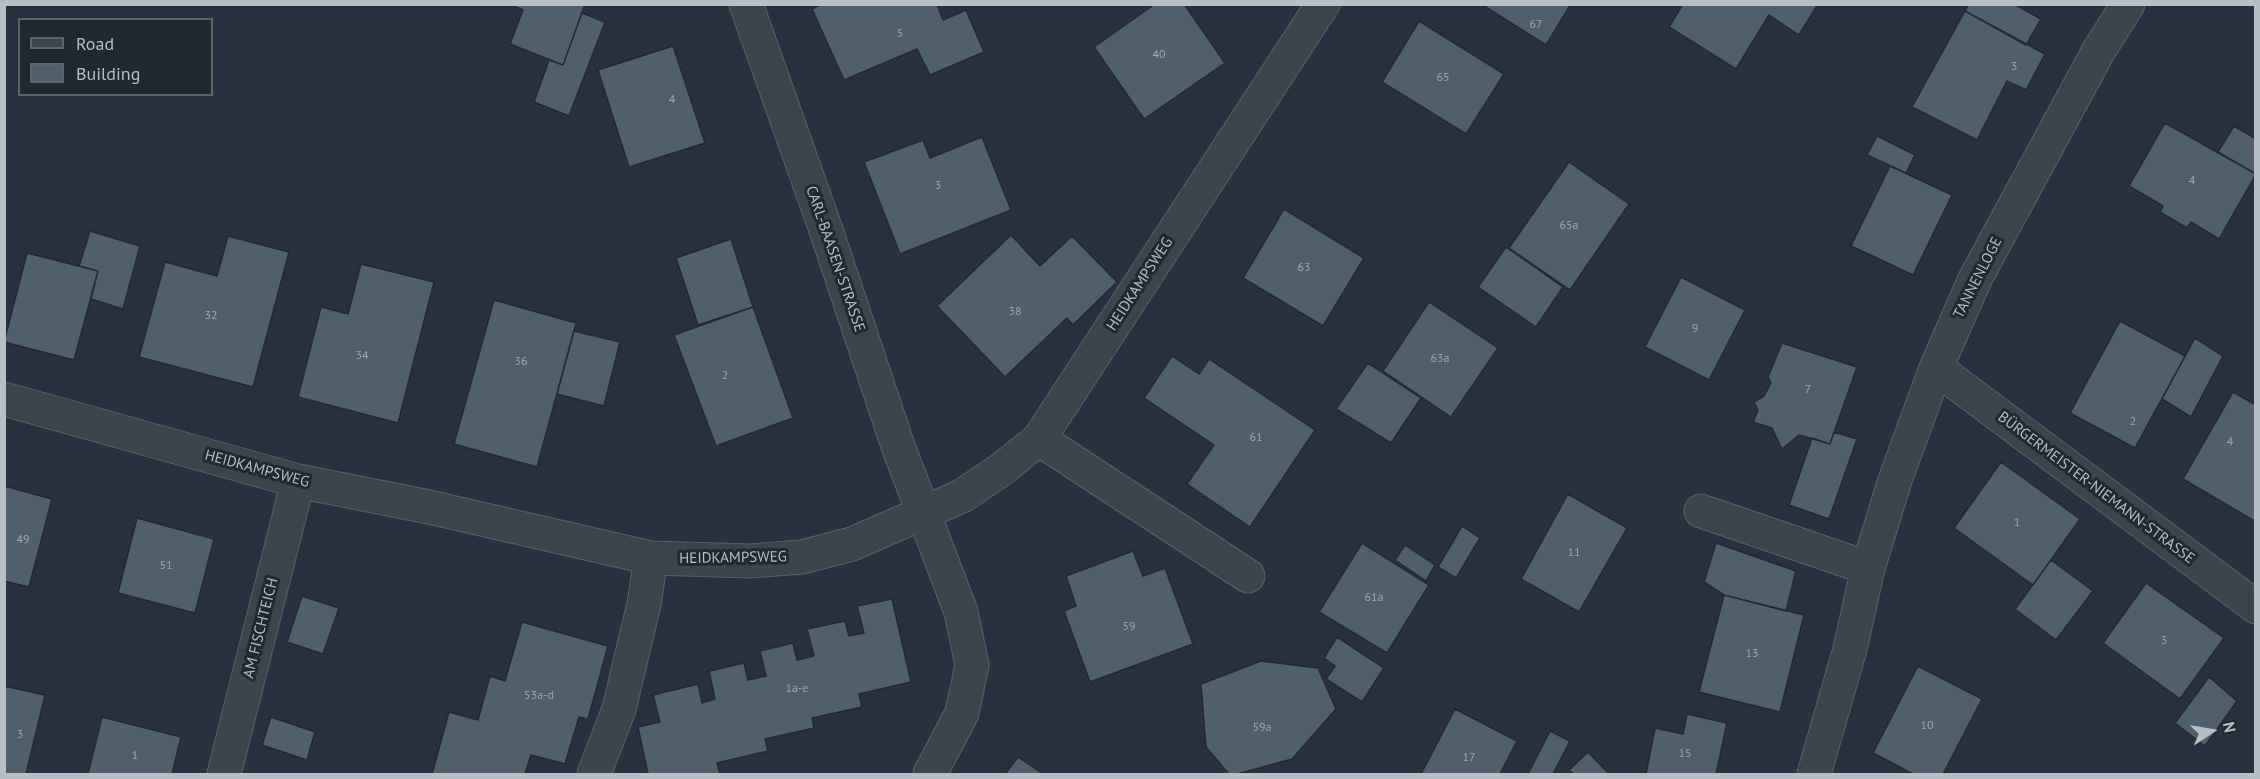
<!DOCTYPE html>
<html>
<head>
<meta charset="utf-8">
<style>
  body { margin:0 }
  #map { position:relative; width:2260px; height:779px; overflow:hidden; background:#27323c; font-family:"PT Sans",sans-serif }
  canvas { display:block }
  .frame { position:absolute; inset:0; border:6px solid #b6bfc7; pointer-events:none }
  .legend { position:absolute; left:18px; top:18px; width:195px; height:78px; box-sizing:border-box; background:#1f2931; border:2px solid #5b656d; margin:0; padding:8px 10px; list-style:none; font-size:18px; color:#b6bfc7 }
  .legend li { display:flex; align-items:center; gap:12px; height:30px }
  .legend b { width:30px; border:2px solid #5b656d }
  .north { position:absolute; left:2182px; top:701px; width:60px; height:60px; -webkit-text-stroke:4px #1f2931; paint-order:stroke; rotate:78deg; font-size:16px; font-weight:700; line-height:24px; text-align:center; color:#b6bfc7 }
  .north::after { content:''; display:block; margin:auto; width:21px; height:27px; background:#b6bfc7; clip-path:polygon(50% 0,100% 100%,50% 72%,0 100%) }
</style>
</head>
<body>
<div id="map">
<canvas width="2260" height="779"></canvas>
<div class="frame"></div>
<ul class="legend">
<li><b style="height:8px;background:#3a444c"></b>Road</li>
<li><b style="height:16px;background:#525f69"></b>Building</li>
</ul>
<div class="north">N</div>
</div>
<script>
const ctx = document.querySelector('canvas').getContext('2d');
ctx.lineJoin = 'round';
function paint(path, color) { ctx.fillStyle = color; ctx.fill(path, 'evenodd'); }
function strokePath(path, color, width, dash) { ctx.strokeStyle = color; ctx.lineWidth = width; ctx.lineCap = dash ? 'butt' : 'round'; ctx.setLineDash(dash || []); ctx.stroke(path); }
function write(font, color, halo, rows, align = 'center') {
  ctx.font = font + ' "PT Sans",sans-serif'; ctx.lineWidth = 6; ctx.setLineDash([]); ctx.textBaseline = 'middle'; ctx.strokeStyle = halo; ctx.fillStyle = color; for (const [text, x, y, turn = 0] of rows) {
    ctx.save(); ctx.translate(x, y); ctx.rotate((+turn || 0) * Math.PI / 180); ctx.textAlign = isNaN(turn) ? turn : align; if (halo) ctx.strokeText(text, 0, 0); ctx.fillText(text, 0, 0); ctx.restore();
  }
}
const building = new Path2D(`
  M 509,4 L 585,4 L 563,65 L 510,44 L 523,10 Z
  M 822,4 L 937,4 L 943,20 L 966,10 L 984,52 L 930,75 L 917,49 L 844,80 L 812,9 Z
  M 1155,4 L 1184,4 L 1225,63 L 1144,119 L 1094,47 Z
  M 1481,4 L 1571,4 L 1546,45 Z
  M 1683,4 L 1818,4 L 1799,35 L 1769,15 L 1736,69 L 1669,27 Z
  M 1969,4 L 2014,4 L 2041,19 L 2026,45 L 1965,11 Z
  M 1965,11 L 2045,54 L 2026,90 L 2007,81 L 1977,140 L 1912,107 Z
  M 582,13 L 605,22 L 569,116 L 534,102 L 549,60 L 563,65 Z
  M 1419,21 L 1504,74 L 1466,134 L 1382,82 Z
  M 673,46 L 705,143 L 629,167 L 598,70 Z
  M 2165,123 L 2256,174 L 2219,239 L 2191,222 L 2187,228 L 2160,212 L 2163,206 L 2129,186 Z
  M 2234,126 L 2256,139 L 2256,174 L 2218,152 Z
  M 1877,136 L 1915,155 L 1906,173 L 1867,155 Z
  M 982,137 L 1011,210 L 900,254 L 864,162 L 923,140 L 930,158 Z
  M 1569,162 L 1629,204 L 1570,290 L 1509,248 Z
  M 1890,166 L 1952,195 L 1913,275 L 1851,246 Z
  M 1284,209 L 1364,258 L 1323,326 L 1243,278 Z
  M 90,231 L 140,246 L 123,309 L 91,299 L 98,271 L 79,266 Z
  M 1011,235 L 1040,266 L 1072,236 L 1117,282 L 1073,325 L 1067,318 L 1005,377 L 937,306 Z
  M 228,236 L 289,252 L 253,387 L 139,357 L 165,262 L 217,276 Z
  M 731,239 L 753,307 L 698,325 L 676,258 Z
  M 1506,247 L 1563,287 L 1536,327 L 1478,287 Z
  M 27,253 L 98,271 L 74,360 L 4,342 Z
  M 361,264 L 434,282 L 398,423 L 298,397 L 321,307 L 348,314 Z
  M 1681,277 L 1745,310 L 1709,380 L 1645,347 Z
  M 494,300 L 576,323 L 537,467 L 454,444 Z
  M 1429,302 L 1498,348 L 1451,417 L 1383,371 Z
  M 753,307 L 793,418 L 716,446 L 674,335 Z
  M 2120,321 L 2185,356 L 2135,448 L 2070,413 Z
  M 574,331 L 620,342 L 604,406 L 557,394 Z
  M 2195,338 L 2223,356 L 2191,417 L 2162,399 Z
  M 1782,343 L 1857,367 L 1830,444 L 1799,435 L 1782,449 L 1772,428 L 1753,422 L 1758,410 L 1754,402 L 1764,396 L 1771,383 L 1768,377 Z
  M 1172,356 L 1199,374 L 1209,359 L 1315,430 L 1250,527 L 1187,484 L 1214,445 L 1144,398 Z
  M 1368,363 L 1421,398 L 1391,443 L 1336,409 Z
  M 2233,392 L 2256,405 L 2256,522 L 2183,479 Z
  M 1834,432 L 1857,439 L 1829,519 L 1789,505 L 1812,438 L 1830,444 Z
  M 2001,462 L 2080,519 L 2033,585 L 1954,528 Z
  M 4,486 L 52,499 L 29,587 L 4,581 Z
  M 1568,494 L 1627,528 L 1579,612 L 1521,579 Z
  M 137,518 L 214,539 L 195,613 L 118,593 Z
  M 1462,526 L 1480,538 L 1456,578 L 1438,567 Z
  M 1362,543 L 1429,585 L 1387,653 L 1319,612 Z
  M 1716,543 L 1796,571 L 1786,611 L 1724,595 L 1704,582 Z
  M 1405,545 L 1435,565 L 1426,581 L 1395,560 Z
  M 1133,551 L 1143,576 L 1165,568 L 1193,644 L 1090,682 L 1064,611 L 1076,606 L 1066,576 Z
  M 2051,560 L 2093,591 L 2056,640 L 2015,609 Z
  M 2146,583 L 2224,638 L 2180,699 L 2103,643 Z
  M 1724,595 L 1804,615 L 1780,712 L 1699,692 Z
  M 302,596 L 339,608 L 323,654 L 287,642 Z
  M 892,599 L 911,682 L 859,694 L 862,707 L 812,718 L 814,728 L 765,739 L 768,751 L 717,763 L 720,774 L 648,774 L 638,727 L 660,722 L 653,695 L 698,684 L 702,703 L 715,699 L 709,671 L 744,663 L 748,680 L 766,676 L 760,651 L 793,643 L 797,660 L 814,656 L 807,629 L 845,621 L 849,636 L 864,633 L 857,606 Z
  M 522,622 L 608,646 L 588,719 L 579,717 L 565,764 L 531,755 L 525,774 L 432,774 L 449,712 L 478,720 L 490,676 L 505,681 Z
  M 1337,637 L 1384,668 L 1362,702 L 1326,679 L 1335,666 L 1324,658 Z
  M 1261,661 L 1318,668 L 1336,709 L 1292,759 L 1237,774 L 1229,774 L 1206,747 L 1201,684 Z
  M 1918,666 L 1982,699 L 1943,774 L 1913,774 L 1873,753 Z
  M 2209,677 L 2237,701 L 2205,746 L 2175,723 Z
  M 4,686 L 45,695 L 26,774 L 4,774 Z
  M 1455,709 L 1517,741 L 1500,774 L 1421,774 Z
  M 1687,714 L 1727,723 L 1716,774 L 1646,774 L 1655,728 L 1683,734 Z
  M 102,717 L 181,737 L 172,774 L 88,774 Z
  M 271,717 L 315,732 L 307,760 L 262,745 Z
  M 1550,731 L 1570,741 L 1553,774 L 1528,774 Z
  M 1588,752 L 1609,774 L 1574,774 L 1569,770 Z
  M 1018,757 L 1043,774 L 1005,774 Z`);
const minor = new Path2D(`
  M 746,4 L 826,230 L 898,446 L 961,612 L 972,665 L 962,713 L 930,774
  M 1936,368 L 2256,607
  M 4,399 L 298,481 L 429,507 L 651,558 L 750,561 L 802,557 L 852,544 L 962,496 L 1002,469 L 1039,439 L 1323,4
  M 1039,439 L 1248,576
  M 1701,511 L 1868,568
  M 224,774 L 298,481
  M 594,774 L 619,709 L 644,604 L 651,558
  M 1814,774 L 1850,649 L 1868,568 L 1895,480 L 1936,368 L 1975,279 L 2098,52 L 2128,4`);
const numberNames = [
  ["67",1536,25],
  ["5",900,34],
  ["40",1159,55],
  ["3",2014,67],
  ["65",1443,78],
  ["4",672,100],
  ["4",2192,181],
  ["3",938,186],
  ["65a",1569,226],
  ["63",1304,268],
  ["38",1015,312],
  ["32",211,316],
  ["9",1695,329],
  ["34",362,356],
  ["63a",1440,359],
  ["36",521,362],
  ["2",725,376],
  ["7",1808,390],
  ["2",2133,422],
  ["61",1256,438],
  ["4",2230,442],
  ["1",2017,523],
  ["49",23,540],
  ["11",1574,553],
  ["51",166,566],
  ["61a",1374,598],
  ["59",1129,627],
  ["3",2164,641],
  ["13",1752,654],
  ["1a-e",797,689],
  ["53a-d",539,696],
  ["10",1927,726],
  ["59a",1262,728],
  ["3",20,735],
  ["15",1685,754],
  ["1",135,756],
  ["17",1469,758]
];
const streetNames = [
  ["CARL-BAASEN-STRASSE",835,259,71],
  ["TANNENLOGE",1978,278,-63],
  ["HEIDKAMPSWEG",1140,284,-57],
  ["HEIDKAMPSWEG",257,469,15],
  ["BÜRGERMEISTER-NIEMANN-STRASSE",2096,488,37],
  ["HEIDKAMPSWEG",733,558,-1],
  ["AM FISCHTEICH",261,628,-76]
];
paint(building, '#525f69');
strokePath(building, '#212b33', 1.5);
strokePath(minor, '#58626a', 35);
strokePath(minor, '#3a444c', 33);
write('12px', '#9da7b0', null, numberNames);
write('15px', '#b6bfc7', '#1f2931', streetNames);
</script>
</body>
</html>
